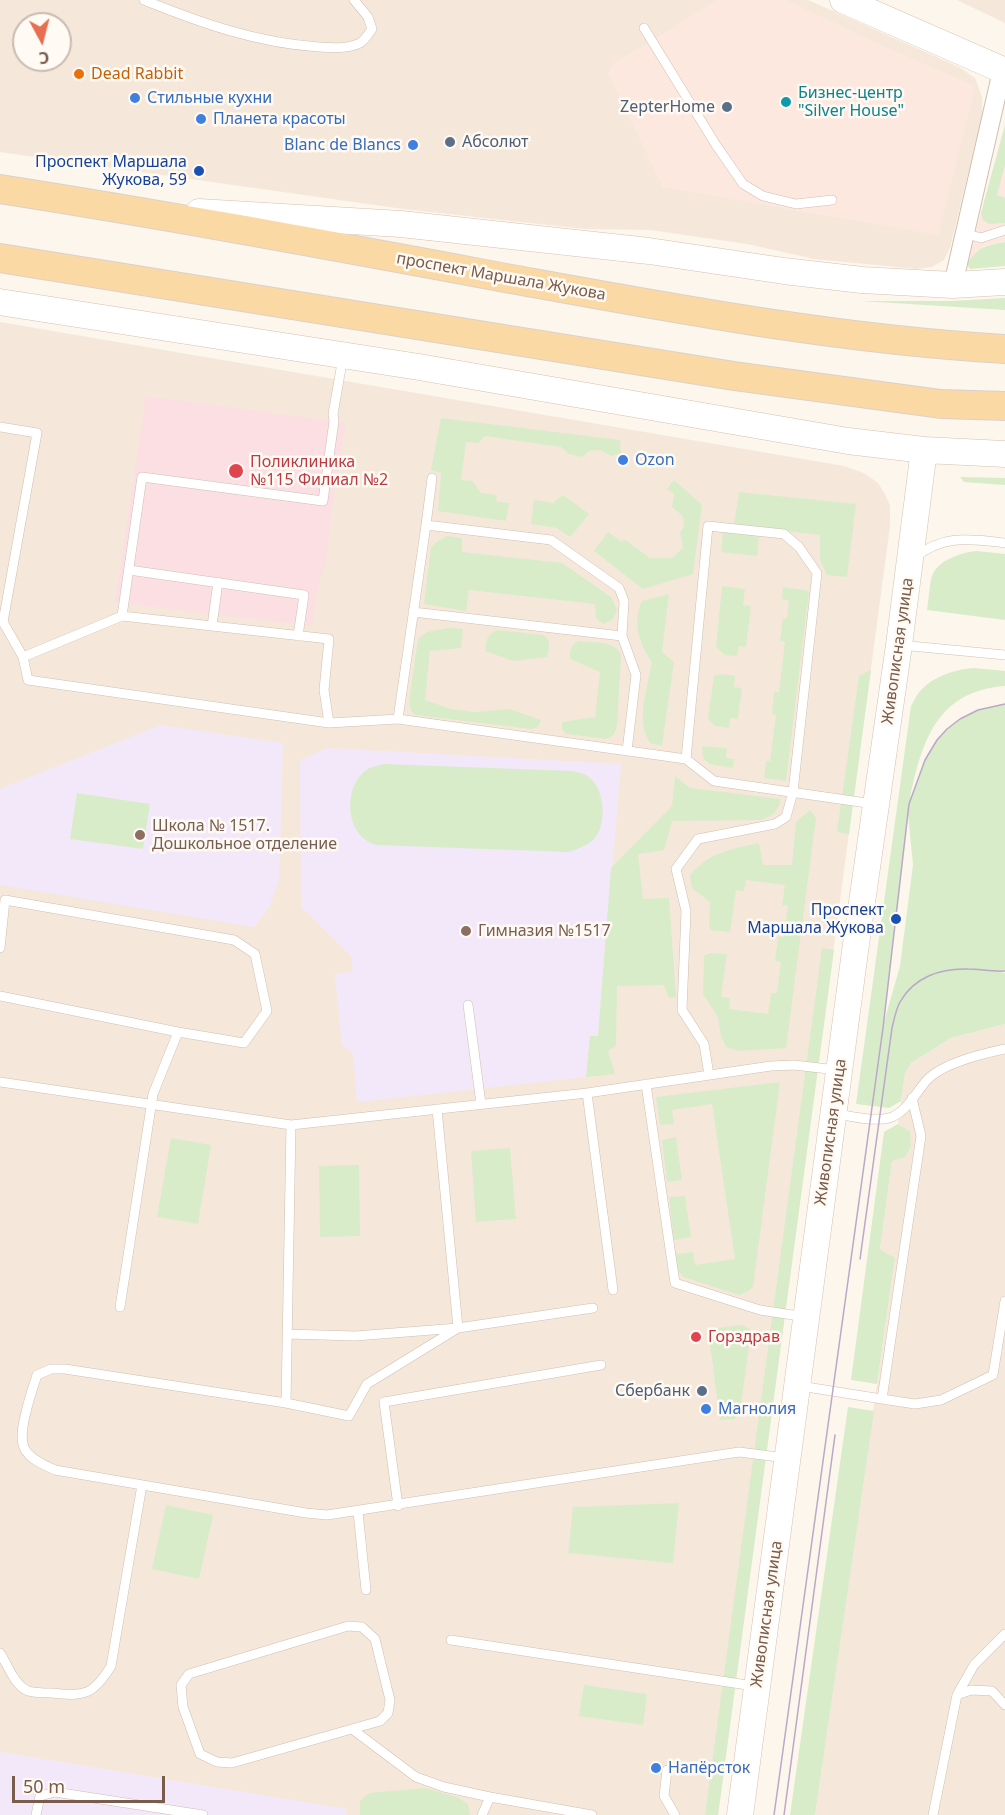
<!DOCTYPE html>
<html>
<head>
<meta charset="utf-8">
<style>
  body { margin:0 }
  #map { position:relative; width:1005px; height:1815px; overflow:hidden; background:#fdf6ec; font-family:"Noto Sans",sans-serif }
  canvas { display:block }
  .north { position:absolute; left:12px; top:12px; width:60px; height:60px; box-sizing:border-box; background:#fffaf3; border:2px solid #cabbb1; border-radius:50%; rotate:173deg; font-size:16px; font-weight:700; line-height:24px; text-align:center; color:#7a5c4d }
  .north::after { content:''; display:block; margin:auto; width:21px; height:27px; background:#e76f51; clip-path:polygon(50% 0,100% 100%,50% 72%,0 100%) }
  .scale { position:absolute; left:12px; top:1776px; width:153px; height:27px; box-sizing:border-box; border:3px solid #7a5c4d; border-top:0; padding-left:8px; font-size:18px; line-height:21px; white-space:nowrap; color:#7a5c4d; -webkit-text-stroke:4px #fffaf3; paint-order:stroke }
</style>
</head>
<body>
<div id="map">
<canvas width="1005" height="1815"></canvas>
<div class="north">С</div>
<div class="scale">50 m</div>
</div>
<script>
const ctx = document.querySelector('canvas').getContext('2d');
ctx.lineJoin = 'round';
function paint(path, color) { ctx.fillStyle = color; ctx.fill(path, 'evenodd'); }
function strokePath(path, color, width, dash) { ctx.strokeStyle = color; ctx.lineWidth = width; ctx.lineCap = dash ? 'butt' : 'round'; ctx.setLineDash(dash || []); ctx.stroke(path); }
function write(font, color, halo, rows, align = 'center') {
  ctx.font = font + ' "Noto Sans",sans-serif'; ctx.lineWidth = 5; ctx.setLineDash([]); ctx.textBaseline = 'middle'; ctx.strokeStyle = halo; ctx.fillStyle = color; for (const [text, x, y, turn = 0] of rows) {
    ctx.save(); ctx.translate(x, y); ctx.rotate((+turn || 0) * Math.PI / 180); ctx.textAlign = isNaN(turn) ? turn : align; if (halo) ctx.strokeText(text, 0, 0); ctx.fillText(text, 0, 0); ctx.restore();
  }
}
const residential = new Path2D(`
  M 0,0 L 808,0 L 959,67 L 975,78 L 982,97 L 982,116 L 950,248 L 944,260 L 932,267 L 916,269 L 814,259 L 747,244 L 650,230 L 584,229 L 403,209 L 0,152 ZM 24,24 L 60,24 L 60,60 L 24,60 Z
  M 957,0 L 1005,0 L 1005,23 Z
  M 0,322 L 844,466 L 864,473 L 878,483 L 885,494 L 890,506 L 890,526 L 718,1815 L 0,1815 Z
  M 1005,1024 L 1005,1815 L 815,1815 L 895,1259 L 880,1249 L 892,1160 L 905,1157 L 910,1131 L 898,1124 L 905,1074 L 911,1063 L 951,1038 Z`);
const commercial = new Path2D(`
  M 717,0 L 786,0 L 885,47 L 975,86 L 938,235 L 663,187 L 608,73 L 614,63 L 652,41 Z
  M 1005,125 L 1005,242 L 984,246 L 967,264 Z`);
const education = new Path2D(`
  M 161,725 L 283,743 L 279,880 L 269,907 L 254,927 L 0,885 L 0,789 Z
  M 327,748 L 621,764 L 598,1036 L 590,1036 L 586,1077 L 357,1102 L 353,1054 L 342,1045 L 335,975 L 353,971 L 351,956 L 301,907 L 300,761 Z
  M 0,1752 L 347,1809 L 346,1815 L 0,1815 Z`);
const medical = new Path2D(`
  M 146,396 L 346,423 L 330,519 L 327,560 L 318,585 L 312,626 L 115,602 Z`);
const green = new Path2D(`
  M 1005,125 L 1005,165 L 997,195 L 1005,198 L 1005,223 L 989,224 L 983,220 L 981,213 Z
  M 1005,242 L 1005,266 L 970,269 L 967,264 C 979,246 985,246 1005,242 Z
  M 1005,298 L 1005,310 L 860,301 L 951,301 Z
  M 441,418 L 620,440 L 621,453 L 611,456 L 600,450 L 589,451 L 582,457 L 569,454 L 561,447 L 485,436 L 478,443 L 466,442 L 461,480 L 472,481 L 481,493 L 497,495 L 496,501 L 509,503 L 506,521 L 438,511 L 441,473 L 431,470 Z
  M 960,477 L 1005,478 L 1005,485 L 964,482 Z
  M 674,480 L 702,505 L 693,574 L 643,589 L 594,551 L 608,532 L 622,542 L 624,539 L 650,558 L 672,558 L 683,548 L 680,533 L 684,527 L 683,516 L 672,507 L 674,494 L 667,489 Z
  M 739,492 L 856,504 L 847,577 L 827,575 L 820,560 L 820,535 L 734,525 Z
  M 563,495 L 589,514 L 570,537 L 557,528 L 531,524 L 534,500 L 553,503 Z
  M 723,532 L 759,535 L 757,556 L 721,552 Z
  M 447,536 L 462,538 L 462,552 L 562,563 L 611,597 L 617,610 L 613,619 L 604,624 L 596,618 L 595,604 L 469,590 L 466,611 L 424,604 L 431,547 L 438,541 Z
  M 977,551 L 1005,554 L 1005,620 L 927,610 C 929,599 929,586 932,576 C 938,560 962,552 977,551 Z
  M 722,586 L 745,589 L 743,605 L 751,606 L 746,647 L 739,646 L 737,656 L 725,655 L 716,647 Z
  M 783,587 L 809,591 L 786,781 L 764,778 L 766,761 L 770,761 L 776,715 L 772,714 L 774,692 L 779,692 L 785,642 L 780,641 L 783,618 L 787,619 L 789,601 L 782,599 Z
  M 669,594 L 662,652 L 674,662 L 662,746 L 650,743 C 635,720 648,687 652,662 C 639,644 632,622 642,601 Z
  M 448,628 L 463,629 L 461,648 L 430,651 L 425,700 L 451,709 L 475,712 L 509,709 L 541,720 L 538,727 L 531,729 L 415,715 L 411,711 L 409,701 L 418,639 L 427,632 Z
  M 497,630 L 543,635 C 552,641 549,648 547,657 L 513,661 L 485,651 C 486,640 487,634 497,630 Z
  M 579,641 C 593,643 617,640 621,656 L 617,725 C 615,732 614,737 606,739 L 566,734 L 562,729 L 562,722 L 595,717 L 600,672 L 570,659 C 570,651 570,644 579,641 Z
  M 973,668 L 1005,671 L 1005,686 C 937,691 922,741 910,798 C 917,788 920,772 925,760 C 940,728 970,708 1005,704 L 1005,971 L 998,972 L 1005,973 L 1005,1024 L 951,1038 L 911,1063 L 905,1074 L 901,1101 L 889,1108 L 856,1104 L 911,706 C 914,701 917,694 921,690 C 934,676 956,669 973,668 ZM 908,814 L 913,865 L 900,966 L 884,1022 Z
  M 871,670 L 849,834 L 837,832 L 859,676 Z
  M 722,674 L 735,676 L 734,687 L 742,688 L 738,719 L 730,718 L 729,728 L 715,726 L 708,719 L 714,676 Z
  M 702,746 L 727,748 L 726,758 L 734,759 L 733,768 L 710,764 L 703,758 Z
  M 384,764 L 572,771 C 576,772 582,773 586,775 C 604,785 607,819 597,835 C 591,845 579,848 569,852 L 376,845 C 372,843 366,841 363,838 C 344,821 346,780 370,768 C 374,766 380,765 384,764 Z
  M 675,776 L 690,788 L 781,799 C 778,811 773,816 761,820 L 672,821 L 664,850 L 638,854 L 643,899 L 669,898 L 676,997 L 669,998 L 664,985 L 617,986 L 616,1046 L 608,1051 L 615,1074 L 586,1077 L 590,1036 L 598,1036 L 611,868 L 672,806 Z
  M 77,793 L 150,804 L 143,849 L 70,839 Z
  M 810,810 L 816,818 L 786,1048 L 738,1051 L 726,1047 L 721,1036 L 718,1017 L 703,994 L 704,956 L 710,953 L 727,954 L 721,997 L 730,998 L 729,1009 L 768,1014 L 771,993 L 777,993 L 781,962 L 775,961 L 778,937 L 784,937 L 788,906 L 782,905 L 785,885 L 746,880 L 744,891 L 736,890 L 730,932 L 711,930 L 709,926 L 710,902 L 692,888 L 690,875 C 710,852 731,849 759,843 L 763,865 L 792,865 L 796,822 Z
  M 822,948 L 834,950 L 718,1815 L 705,1815 Z
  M 780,1082 L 753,1287 L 747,1292 L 739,1295 L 683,1277 L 678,1270 L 676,1254 L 693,1252 L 695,1265 L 735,1259 L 712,1104 L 672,1110 L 674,1124 L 660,1125 L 656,1097 Z
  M 898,1124 L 910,1131 L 911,1146 L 905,1157 L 892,1161 L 880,1249 L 895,1258 L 877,1384 L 851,1380 L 884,1132 Z
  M 676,1137 L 682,1180 L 667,1182 L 662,1140 Z
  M 171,1138 L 211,1145 L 198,1224 L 157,1217 Z
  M 510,1148 L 516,1219 L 476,1222 L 471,1151 Z
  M 359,1165 L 360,1236 L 320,1237 L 319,1166 Z
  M 685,1196 L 691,1237 L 674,1240 L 669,1197 Z
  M 743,1325 L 751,1330 L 740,1413 L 735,1419 L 720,1420 L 708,1329 Z
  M 848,1407 L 874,1411 L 815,1815 L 790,1815 Z
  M 679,1503 L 673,1563 L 568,1553 L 573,1507 Z
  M 166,1505 L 213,1515 L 199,1579 L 152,1569 Z
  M 584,1685 L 647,1694 L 643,1725 L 579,1716 Z
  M 425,1788 L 457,1797 L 468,1804 L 470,1815 L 360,1815 L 360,1801 L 369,1793 Z`);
const lane = new Path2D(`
  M 144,0 C 201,23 257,43 319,47 C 332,48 348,49 360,43 C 365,40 368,34 372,29 L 368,17 L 354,0
  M 644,28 L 716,145 L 743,184 L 763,196 L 796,204 L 832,200
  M 964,233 L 981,238 L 1005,230
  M 0,427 L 37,433 L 3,622
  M 426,525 L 432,478
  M 914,558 C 944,534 969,539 1005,543
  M 129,570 L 304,595 L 298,636
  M 413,612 L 622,636
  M 122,616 L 142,477 L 323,501 L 334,421 L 333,414 L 343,357
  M 0,622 L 3,622 L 23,657 L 28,680 L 329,723 L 398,719 L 686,759
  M 212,626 L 218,582
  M 900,645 L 1005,655
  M 23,657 L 122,616 L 329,639 L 324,690 L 329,723
  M 398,719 L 426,525 L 551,540 L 619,588 L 624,601 L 622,636 L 636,675 L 627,751
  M 0,948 L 5,900 L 234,940 L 255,954 L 267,1011 L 244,1043 L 178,1032 L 0,996
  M 468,1005 L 481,1104
  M 709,1075 L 704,1044 L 682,1010 L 686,911 L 676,869 L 698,839 L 775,824 L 786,817 L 793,792 L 817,573 L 799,547 L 784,534 L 708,526 L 686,759 L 714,781 L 874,804
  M 0,1082 L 291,1125 L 587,1093 L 771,1066 L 794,1065 L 837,1070
  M 646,1084 L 675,1283 L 760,1310 L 806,1317
  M 587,1093 L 613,1290
  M 437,1109 L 458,1328 L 367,1384 L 349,1416 L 286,1403 L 65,1369 L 51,1369 L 37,1375 C 33,1387 29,1399 26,1412 C 17,1447 22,1456 55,1470 L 306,1513 L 327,1515 L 739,1452 L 786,1458
  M 836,1114 C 852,1116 876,1123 892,1117 C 908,1110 916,1092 927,1080 C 943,1063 982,1054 1005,1049
  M 120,1307 L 153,1094 L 178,1032
  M 287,1334 L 355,1336 L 458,1328 L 593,1308
  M 800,1386 L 882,1399 L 921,1136 L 912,1098
  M 882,1399 L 915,1404 L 941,1400 L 993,1375 L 1005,1301
  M 286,1403 L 291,1125
  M 398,1506 L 384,1402 L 601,1365
  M 358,1512 L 366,1590
  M 348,1626 L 362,1627 L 375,1639 L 390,1700 L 388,1713 L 380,1721 L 232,1763 L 217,1762 L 200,1754 L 183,1707 L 181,1685 L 189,1674 Z
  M 451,1640 L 754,1686
  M 0,1653 C 8,1665 14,1685 28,1691 C 35,1693 45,1693 52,1693 C 85,1697 94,1694 111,1666 L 142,1485
  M 957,1695 L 971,1690 L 992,1691 L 1005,1705
  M 352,1729 L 416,1777 L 444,1787 L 490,1797
  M 667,1770 L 664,1796 L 675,1815
  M 36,1815 L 40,1796 L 55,1792 L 203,1815
  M 482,1815 L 490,1797 L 592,1815
  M 933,1815 L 957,1695 L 974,1665 L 1005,1634`);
const street = new Path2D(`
  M 953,285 L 1002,71`);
const secondary = new Path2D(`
  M 843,0 L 1005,71
  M 199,212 L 401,224 L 649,251 L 784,271 L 862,280 L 953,285 L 1005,282
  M 0,302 L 419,367 L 848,441 L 924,450 L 1005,454
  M 740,1815 L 856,944 L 899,645 L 924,450`);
const primary = new Path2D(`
  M 0,189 C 180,217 360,251 539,284 C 693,312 848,340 1005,349
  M 0,258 L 734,376 L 941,404 L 1005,406`);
const tram = new Path2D(`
  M 860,1259 L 892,1028 C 894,1020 896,1009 900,1002 C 914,977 941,968 968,969 C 980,969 992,972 1005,971
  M 774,1815 L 883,1028 L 909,804 L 925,760 L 937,740 L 947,729 L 960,719 L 978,710 L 1005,704
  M 784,1815 L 835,1435`);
const markers = [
  [79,74,6,"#e8710a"],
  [135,98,6,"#3f7fe0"],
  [786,102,6,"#0f9aa8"],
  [727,107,6,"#5c6f8a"],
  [201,119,6,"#3f7fe0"],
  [450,142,6,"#5c6f8a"],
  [413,145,6,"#3f7fe0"],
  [199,171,6,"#1a4fb4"],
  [623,460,6,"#3f7fe0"],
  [236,471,8,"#e0444e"],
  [140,835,6,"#8d6e63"],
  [896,919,6,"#1a4fb4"],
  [466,931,6,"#8d6e63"],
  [696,1337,6,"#e0444e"],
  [702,1391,6,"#5c6f8a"],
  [706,1409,6,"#3f7fe0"],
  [656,1768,6,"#3f7fe0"]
];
const foodNames = [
  ["Dead Rabbit",91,74]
];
const cultureNames = [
  ["Бизнес-центр",798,93],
  ["\"Silver House\"",798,111]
];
const shopNames = [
  ["Стильные кухни",147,98],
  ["Планета красоты",213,119],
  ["Blanc de Blancs",401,145,"right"],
  ["Ozon",635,460],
  ["Магнолия",718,1409],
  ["Напёрсток",668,1768]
];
const serviceNames = [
  ["ZepterHome",715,107],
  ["Абсолют",462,142,"left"],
  ["Сбербанк",690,1391]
];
const transitNames = [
  ["Проспект Маршала",187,162],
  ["Жукова, 59",187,180],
  ["Проспект",884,910],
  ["Маршала Жукова",884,928]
];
const streetNames = [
  ["проспект Маршала Жукова",501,277,10],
  ["Живописная улица",898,651,-82],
  ["Живописная улица",831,1132,-82],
  ["Живописная улица",767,1614,-82]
];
const healthNames = [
  ["Поликлиника",250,462],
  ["№115 Филиал №2",250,480],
  ["Горздрав",708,1337]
];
const educationNames = [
  ["Школа № 1517.",152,826],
  ["Дошкольное отделение",152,844],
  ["Гимназия №1517",478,931]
];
paint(residential, '#f5e8da');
paint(commercial, '#fde8e0');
paint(education, '#f3e8fa');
paint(medical, '#fbdfe3');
paint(green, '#d8ecc9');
strokePath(lane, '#d1beb0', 10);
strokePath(street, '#d1beb0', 20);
strokePath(secondary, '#d6c0b0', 27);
strokePath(primary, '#dad1cd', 30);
strokePath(lane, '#fff', 9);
strokePath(street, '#fff', 18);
strokePath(secondary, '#fff', 26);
strokePath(primary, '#fbd9a5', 28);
strokePath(tram, '#b9a8c9', 1.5);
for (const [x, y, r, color] of markers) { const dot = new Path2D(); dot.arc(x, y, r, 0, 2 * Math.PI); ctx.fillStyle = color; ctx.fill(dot); strokePath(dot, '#fffaf3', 2); }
write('16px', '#c56008', '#fffaf3', foodNames, 'left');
write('16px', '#0d838f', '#fffaf3', cultureNames, 'left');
write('16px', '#366cbe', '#fffaf3', shopNames, 'left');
write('16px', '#4e5e75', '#fffaf3', serviceNames, 'right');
write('16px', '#164399', '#fffaf3', transitNames, 'right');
write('16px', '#7a5c4d', '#fffaf3', streetNames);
write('16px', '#be3a42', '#fffaf3', healthNames, 'left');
write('16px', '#785e54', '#fffaf3', educationNames, 'left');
</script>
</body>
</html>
